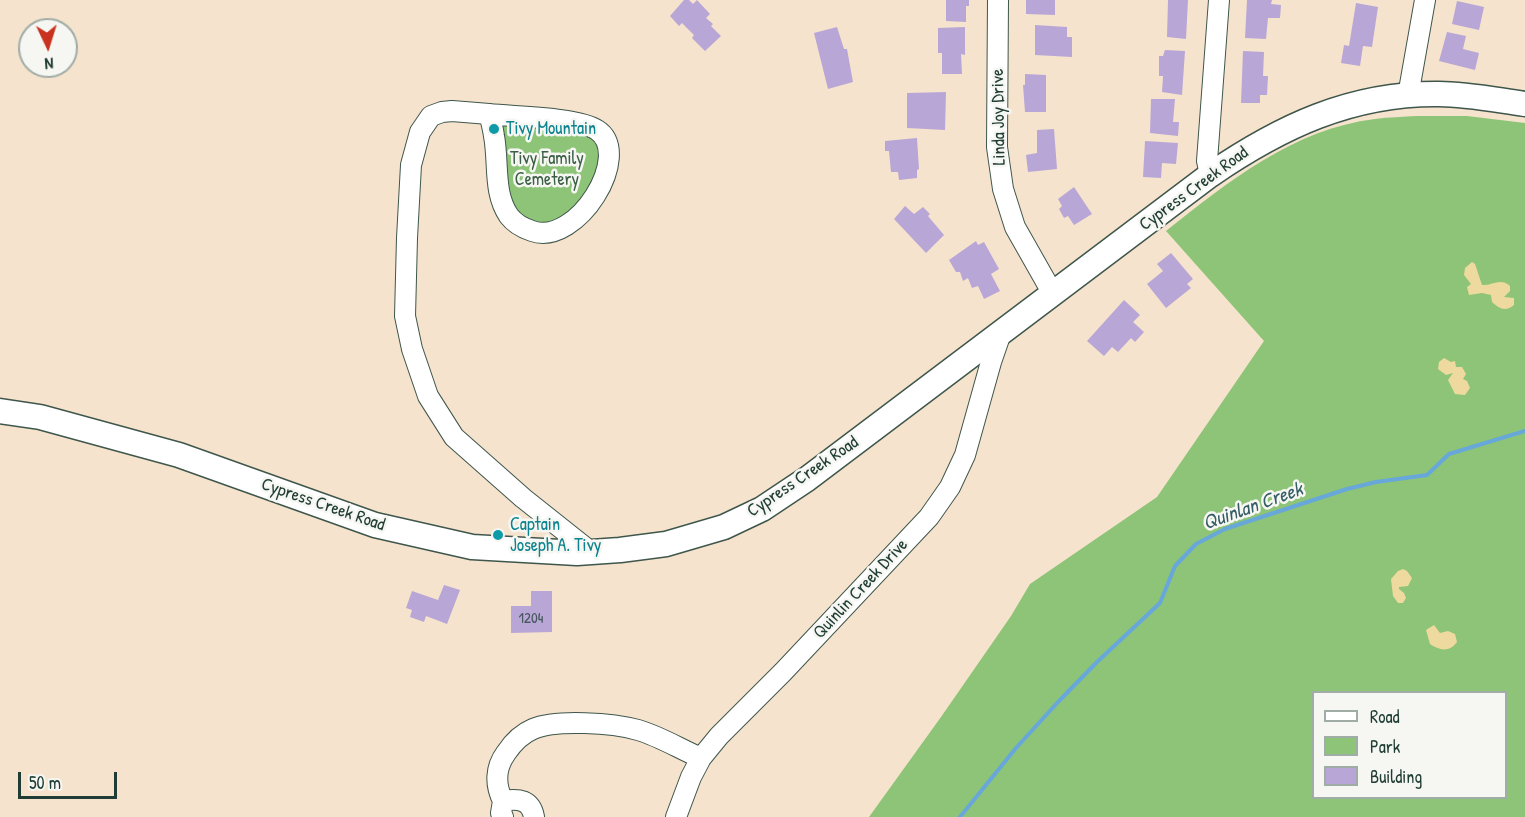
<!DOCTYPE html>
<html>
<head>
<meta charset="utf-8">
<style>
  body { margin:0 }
  #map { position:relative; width:1525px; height:817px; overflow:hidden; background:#f5e3cd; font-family:"Patrick Hand",sans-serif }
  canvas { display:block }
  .legend { position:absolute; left:1312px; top:691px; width:195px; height:108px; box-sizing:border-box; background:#f6f6f2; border:2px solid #a0aca6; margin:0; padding:8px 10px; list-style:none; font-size:18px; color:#1f3d34 }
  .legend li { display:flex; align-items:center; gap:12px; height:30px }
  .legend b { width:30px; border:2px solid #a0aca6 }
  .north { position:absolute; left:18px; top:18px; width:60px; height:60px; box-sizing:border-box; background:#f6f6f2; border:2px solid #a0aca6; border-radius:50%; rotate:176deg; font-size:16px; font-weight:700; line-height:24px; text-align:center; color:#1f3d34 }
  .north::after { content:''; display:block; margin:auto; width:21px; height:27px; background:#c8321e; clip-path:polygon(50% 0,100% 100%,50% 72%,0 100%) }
  .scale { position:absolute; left:18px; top:772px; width:99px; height:27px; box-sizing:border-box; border:3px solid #1f3d34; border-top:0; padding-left:8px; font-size:18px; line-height:21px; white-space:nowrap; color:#1f3d34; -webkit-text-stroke:4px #f6f6f2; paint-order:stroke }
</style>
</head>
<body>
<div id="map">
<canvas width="1525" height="817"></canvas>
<ul class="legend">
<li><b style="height:8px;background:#fff"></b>Road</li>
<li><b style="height:16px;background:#8dc477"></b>Park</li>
<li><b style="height:16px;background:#b8a6d6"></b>Building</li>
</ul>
<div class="north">N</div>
<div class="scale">50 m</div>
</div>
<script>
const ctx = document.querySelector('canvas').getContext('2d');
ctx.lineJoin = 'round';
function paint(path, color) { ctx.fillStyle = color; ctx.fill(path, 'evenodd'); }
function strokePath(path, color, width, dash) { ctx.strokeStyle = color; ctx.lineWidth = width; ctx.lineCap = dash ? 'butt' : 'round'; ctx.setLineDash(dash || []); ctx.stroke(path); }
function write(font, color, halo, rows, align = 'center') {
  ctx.font = font + ' "Patrick Hand",sans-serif'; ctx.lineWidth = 5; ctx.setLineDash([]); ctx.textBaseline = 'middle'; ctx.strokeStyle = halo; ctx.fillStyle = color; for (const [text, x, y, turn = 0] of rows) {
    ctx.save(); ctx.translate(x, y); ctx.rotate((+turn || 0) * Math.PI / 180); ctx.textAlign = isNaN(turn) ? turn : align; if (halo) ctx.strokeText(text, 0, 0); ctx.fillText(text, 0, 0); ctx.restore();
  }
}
const green = new Path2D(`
  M 1417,116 L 1467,116 L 1525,123 L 1525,817 L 869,817 L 941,717 L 1011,616 L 1030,584 L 1157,497 L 1264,341 L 1166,231 C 1228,182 1293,129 1375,119 C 1389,117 1403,117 1417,116 ZM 1314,692 L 1506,692 L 1506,798 L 1314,798 Z
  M 495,119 C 510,121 578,127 587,132 C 627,157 570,232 534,223 C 526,221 517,212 511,208 Z`);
const sand = new Path2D(`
  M 1472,262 L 1475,264 L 1482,285 C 1492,286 1500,277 1510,286 L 1510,291 L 1504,297 L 1514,298 L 1514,305 C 1506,312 1499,309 1492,302 L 1491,295 L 1482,293 L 1469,295 L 1467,287 L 1471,284 L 1464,275 L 1465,268 Z
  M 1444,358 L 1451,362 L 1455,361 L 1456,367 L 1462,367 L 1466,374 L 1463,379 L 1467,381 L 1470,388 L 1465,395 L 1455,394 L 1448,380 L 1453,373 L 1446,375 L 1438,369 L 1439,362 Z
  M 1403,569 L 1407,571 L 1412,578 L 1408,586 L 1399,587 L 1399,589 L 1404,593 L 1406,598 L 1403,603 L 1398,603 L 1393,596 L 1391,579 L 1398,571 Z
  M 1434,625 L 1440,633 L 1448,631 L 1455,634 L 1457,642 C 1449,653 1439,650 1430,644 L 1426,630 Z`);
const stream = new Path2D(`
  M 960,817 L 1016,748 L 1058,702 L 1097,662 L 1160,603 L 1175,566 L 1196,544 L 1225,529 L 1347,489 L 1376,482 L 1427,475 L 1449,454 L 1525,431`);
const building = new Path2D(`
  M 684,0 L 689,0 L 693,4 L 697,0 L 710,14 L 706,18 L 713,24 L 711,26 L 721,36 L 705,51 L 692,38 L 694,35 L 682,23 L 679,26 L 670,16 Z
  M 946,0 L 969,0 L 969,6 L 966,6 L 966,22 L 946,21 Z
  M 1026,0 L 1055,0 L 1055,15 L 1026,14 Z
  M 1168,0 L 1188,0 L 1186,39 L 1167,37 Z
  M 1247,0 L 1272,0 L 1271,4 L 1281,5 L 1280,18 L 1268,18 L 1266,39 L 1245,38 Z
  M 1457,1 L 1484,7 L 1479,30 L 1452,24 Z
  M 1356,3 L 1378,7 L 1372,47 L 1363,46 L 1360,66 L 1341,63 L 1344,45 L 1349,46 Z
  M 1035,25 L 1067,27 L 1067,37 L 1072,37 L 1072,57 L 1035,55 Z
  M 837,27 L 844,49 L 847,49 L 853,82 L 828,89 L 814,33 Z
  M 965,27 L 965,55 L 961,54 L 962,74 L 942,74 L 942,53 L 938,53 L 938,28 Z
  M 1447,32 L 1466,36 L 1463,49 L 1479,53 L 1475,70 L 1439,61 Z
  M 1165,50 L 1185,51 L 1182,95 L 1162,92 L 1163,76 L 1159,76 L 1159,56 L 1163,56 Z
  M 1243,51 L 1264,52 L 1263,76 L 1268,76 L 1267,95 L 1260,95 L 1260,103 L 1241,103 Z
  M 1025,74 L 1046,75 L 1046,112 L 1025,112 L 1023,85 L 1025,85 Z
  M 946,92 L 945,130 L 907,128 L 907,93 Z
  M 1151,99 L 1175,99 L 1173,122 L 1179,122 L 1178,136 L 1150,133 Z
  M 1054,129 L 1057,169 L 1028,172 L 1026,155 L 1037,153 L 1037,130 Z
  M 917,138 L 919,169 L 917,170 L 917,178 L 899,180 L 898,172 L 891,172 L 889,151 L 885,151 L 885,141 Z
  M 1145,141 L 1178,143 L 1176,164 L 1162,163 L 1161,178 L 1143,177 Z
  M 1074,187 L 1092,214 L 1074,225 L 1068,216 L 1064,218 L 1059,209 L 1062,206 L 1058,199 Z
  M 905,206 L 914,214 L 923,207 L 930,214 L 928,216 L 944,235 L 926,253 L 894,219 Z
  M 976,241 L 978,245 L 984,242 L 999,269 L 991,274 L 1000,291 L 984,299 L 978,286 L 972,288 L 968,278 L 963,281 L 960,272 L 956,272 L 949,260 Z
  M 1171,253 L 1193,279 L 1187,284 L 1191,288 L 1166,308 L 1147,284 L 1163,271 L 1157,264 Z
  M 1124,300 L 1140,315 L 1133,322 L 1144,332 L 1135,342 L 1131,338 L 1118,352 L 1112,347 L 1104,356 L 1087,341 Z
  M 444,585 L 460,590 L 447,624 L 426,616 L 424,622 L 410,617 L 412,610 L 406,608 L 412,591 L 438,600 Z
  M 531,591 L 552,591 L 552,632 L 511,633 L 511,606 L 531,606 Z`);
const minor = new Path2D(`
  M 998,0 L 997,147 L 1003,189 L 1015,227 L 1053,294
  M 1408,96 L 1425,0
  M 489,114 L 452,111 L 442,112 L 431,116 L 420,132 L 411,165 L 407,238 L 405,316 L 412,349 L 428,396 L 454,437 L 523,498 L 591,552
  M 489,114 C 514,117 578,117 597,130 C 634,154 577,247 532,231 C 523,228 515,224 509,216 C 493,193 499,163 494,136 C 493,129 491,121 489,114 Z
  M 1210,175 L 1207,161 L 1219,0
  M 503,801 C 495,785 495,768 506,753 C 512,744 521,734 533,729 C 556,719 613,723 638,730 C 659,736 680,749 701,758
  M 503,817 L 501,813 L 503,801 C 519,798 531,800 534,817
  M 676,817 L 691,777 L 701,758 L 719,736 L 783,672 L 929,517 L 950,487 L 965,455 L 991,362 L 1001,333`);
const major = new Path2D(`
  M 0,411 L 40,417 L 179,455 L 375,525 L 472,547 L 577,553 L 620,550 L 666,544 L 724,527 L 762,509 L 807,479 L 1210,175 C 1280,127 1351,93 1439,94 C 1467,94 1496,100 1525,104`);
const markers = [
  [494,129,6,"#0f9aa8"],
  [498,535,6,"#0f9aa8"]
];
const numberNames = [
  ["1204",531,619]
];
const streetNames = [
  ["Linda Joy Drive",999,117,-91],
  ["Cypress Creek Road",1194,189,-36],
  ["Cypress Creek Road",803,477,-34],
  ["Cypress Creek Road",323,505,19],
  ["Quinlin Creek Drive",861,589,-47]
];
const cultureNames = [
  ["Tivy Mountain",506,129],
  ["Captain",510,525],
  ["Joseph A. Tivy",510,546]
];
const parkNames = [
  ["Tivy Family",547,159],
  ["Cemetery",547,180]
];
const waterNames = [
  ["Quinlan Creek",1253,507,-20]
];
paint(green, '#8dc477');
paint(sand, '#eeda9e');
strokePath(stream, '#68a7da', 4);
paint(building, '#b8a6d6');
strokePath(minor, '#3f564b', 22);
strokePath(major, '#3f564b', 27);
strokePath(minor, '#fff', 20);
strokePath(major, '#fff', 24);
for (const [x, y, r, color] of markers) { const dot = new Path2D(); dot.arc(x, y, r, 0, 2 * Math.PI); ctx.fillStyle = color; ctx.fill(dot); strokePath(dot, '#f6f6f2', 2); }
write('15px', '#45575c', null, numberNames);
write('18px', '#1f3d34', '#f6f6f2', streetNames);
write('18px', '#0d838f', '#f6f6f2', cultureNames, 'left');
write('18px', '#3a5f45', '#f6f6f2', parkNames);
write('italic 20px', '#355d66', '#f6f6f2', waterNames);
</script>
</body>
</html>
